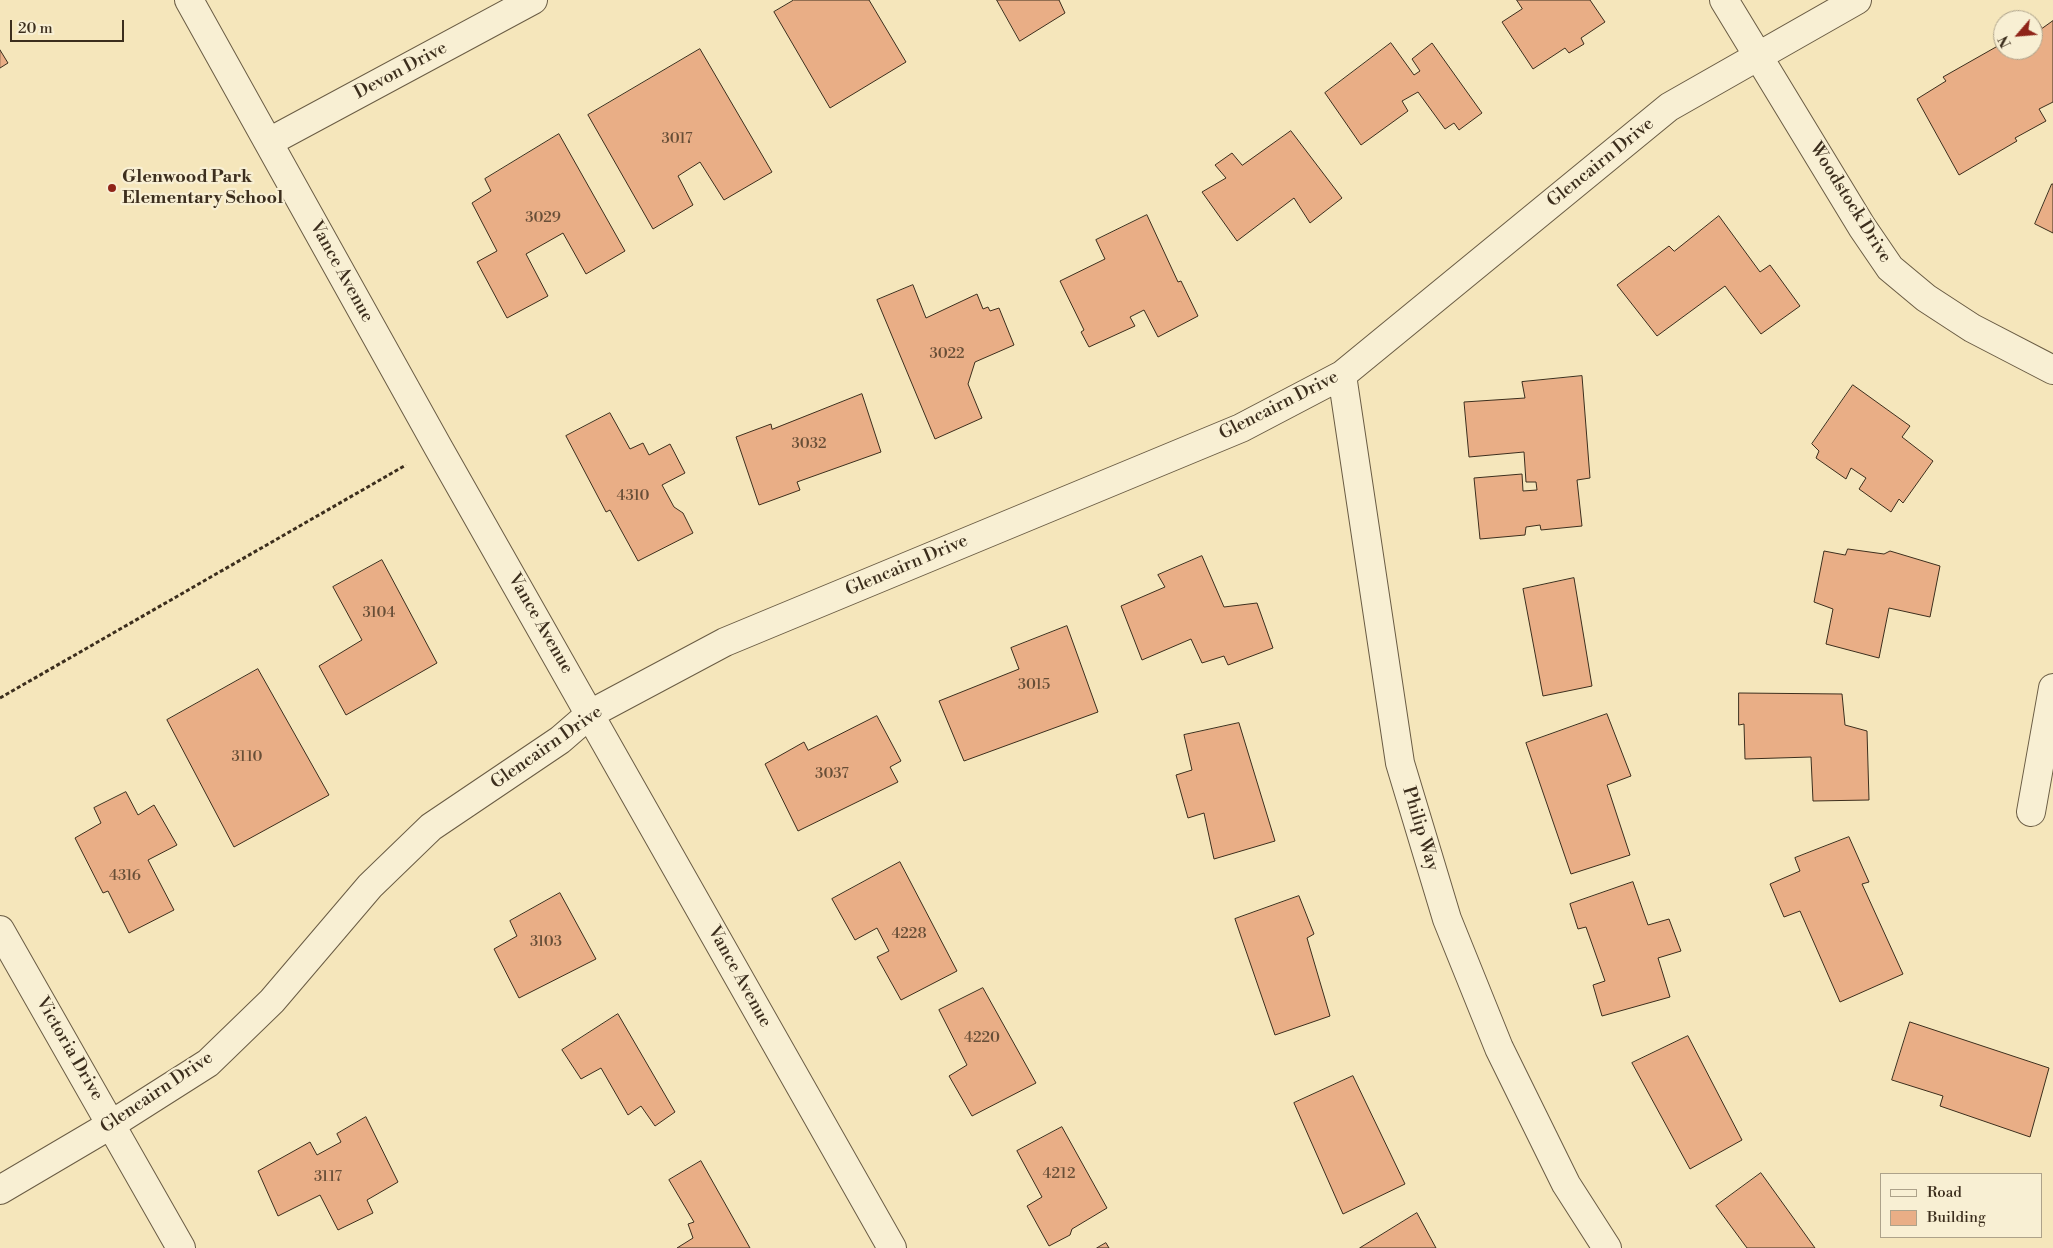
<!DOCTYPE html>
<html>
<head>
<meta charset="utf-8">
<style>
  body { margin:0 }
  #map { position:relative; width:2053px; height:1248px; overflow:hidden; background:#f5e6bb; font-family:"Libre Bodoni",serif }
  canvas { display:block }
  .legend { position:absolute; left:1880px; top:1173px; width:162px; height:65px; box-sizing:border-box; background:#f8efd3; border:1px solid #ada28a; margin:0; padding:6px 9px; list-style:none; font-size:15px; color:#3c2e1d }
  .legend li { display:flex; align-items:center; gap:10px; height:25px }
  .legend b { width:25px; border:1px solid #ada28a }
  .north { position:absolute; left:1993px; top:10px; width:50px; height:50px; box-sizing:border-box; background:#f8efd3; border:1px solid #ada28a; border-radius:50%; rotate:243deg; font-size:14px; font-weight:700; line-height:20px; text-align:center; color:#3c2e1d }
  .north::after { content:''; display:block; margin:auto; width:18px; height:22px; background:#8f2418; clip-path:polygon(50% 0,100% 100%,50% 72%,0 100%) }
  .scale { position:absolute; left:10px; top:20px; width:114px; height:22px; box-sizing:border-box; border:2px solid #3c2e1d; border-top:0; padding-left:6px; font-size:15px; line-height:18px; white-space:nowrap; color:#3c2e1d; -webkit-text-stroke:4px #f8efd3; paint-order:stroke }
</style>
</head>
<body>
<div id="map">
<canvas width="2053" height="1248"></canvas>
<ul class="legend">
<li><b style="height:6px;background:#f8efd3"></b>Road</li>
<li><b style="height:14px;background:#e9ae86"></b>Building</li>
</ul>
<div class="north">N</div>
<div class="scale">20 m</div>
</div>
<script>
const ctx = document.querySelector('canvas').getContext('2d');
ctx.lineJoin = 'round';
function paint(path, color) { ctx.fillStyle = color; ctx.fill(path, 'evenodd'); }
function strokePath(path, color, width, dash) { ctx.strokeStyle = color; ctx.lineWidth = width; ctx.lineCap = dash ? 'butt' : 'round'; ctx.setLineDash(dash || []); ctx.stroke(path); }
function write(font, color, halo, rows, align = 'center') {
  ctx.font = font + ' "Libre Bodoni",serif'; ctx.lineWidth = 4.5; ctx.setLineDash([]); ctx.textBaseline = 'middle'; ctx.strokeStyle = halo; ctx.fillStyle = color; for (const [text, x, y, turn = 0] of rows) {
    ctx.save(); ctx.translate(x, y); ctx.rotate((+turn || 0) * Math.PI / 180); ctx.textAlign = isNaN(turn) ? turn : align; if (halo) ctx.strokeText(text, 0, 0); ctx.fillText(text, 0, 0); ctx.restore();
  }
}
const building = new Path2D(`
  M 794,0 L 869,0 L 906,62 L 830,108 L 774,12 Z
  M 997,0 L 1059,0 L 1065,13 L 1020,41 Z
  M 1517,0 L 1590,0 L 1605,22 L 1581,38 L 1584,44 L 1569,53 L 1565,48 L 1533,69 L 1502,22 L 1522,9 Z
  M 2053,21 L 2053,102 L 2039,109 L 2046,121 L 2015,138 L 2017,141 L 1959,175 L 1917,99 L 1946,81 L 1943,77 L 2003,43 L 2003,50 L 2033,50 L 2033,26 L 2039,23 L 2042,28 Z
  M 1391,43 L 1414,75 L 1420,71 L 1412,59 L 1432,43 L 1482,113 L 1459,130 L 1454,123 L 1445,129 L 1418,92 L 1402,101 L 1408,111 L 1361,145 L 1325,93 Z
  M 700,49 L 772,172 L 724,200 L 700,162 L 678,176 L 693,205 L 653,229 L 588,115 Z
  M 0,50 L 8,63 L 0,68 Z
  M 1291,131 L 1342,198 L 1310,223 L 1294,198 L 1237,241 L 1202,192 L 1226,178 L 1215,165 L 1232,153 L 1242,165 Z
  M 559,134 L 625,251 L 586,274 L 563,233 L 526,254 L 548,296 L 507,318 L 477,262 L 497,251 L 472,203 L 491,191 L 485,179 Z
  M 2052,184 L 2053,184 L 2053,233 L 2035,224 Z
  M 1147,215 L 1178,282 L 1181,281 L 1198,316 L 1158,337 L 1144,310 L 1130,317 L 1135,326 L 1089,347 L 1081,332 L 1084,330 L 1060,281 L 1105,259 L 1096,240 Z
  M 1719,216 L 1760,272 L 1770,265 L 1800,306 L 1761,334 L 1725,286 L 1657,336 L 1617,285 L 1669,246 L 1674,251 Z
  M 913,285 L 926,318 L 977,294 L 983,309 L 988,307 L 990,311 L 999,308 L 1014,345 L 975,362 L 968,384 L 982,418 L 935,439 L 877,300 Z
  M 1582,376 L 1590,478 L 1577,480 L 1582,526 L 1541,530 L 1540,525 L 1526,527 L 1525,535 L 1480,539 L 1474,478 L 1522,474 L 1523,491 L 1537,490 L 1536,482 L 1526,482 L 1524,452 L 1469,457 L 1464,402 L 1525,398 L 1522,382 Z
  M 1853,385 L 1910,426 L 1902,437 L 1933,461 L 1903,503 L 1899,499 L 1891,512 L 1859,489 L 1866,478 L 1851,468 L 1846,479 L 1816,458 L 1819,451 L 1812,444 Z
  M 862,394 L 881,452 L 797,482 L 800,490 L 759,505 L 736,437 L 771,424 L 772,429 Z
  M 610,413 L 630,449 L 643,443 L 649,455 L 670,444 L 685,473 L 662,485 L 674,507 L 683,513 L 693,533 L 638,561 L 610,510 L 606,512 L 566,436 Z
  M 1848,549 L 1884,554 L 1890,551 L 1940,566 L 1930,617 L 1889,608 L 1879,658 L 1826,644 L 1833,609 L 1814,602 L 1824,551 L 1845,555 Z
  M 1202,556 L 1224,607 L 1257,603 L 1273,648 L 1228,665 L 1224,656 L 1202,663 L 1191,639 L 1142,660 L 1121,606 L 1165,587 L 1158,575 Z
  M 382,560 L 437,663 L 346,715 L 319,666 L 362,640 L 333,587 Z
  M 1574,578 L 1592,686 L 1543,696 L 1523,589 Z
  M 1067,626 L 1098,712 L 964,761 L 939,701 L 1019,669 L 1011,648 Z
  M 258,669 L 329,795 L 234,847 L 167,720 Z
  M 1739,693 L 1842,694 L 1845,725 L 1867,731 L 1869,800 L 1813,801 L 1811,757 L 1745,759 L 1744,724 L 1739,725 Z
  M 1607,714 L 1631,776 L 1607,785 L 1630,855 L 1571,874 L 1526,743 Z
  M 877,716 L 901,761 L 890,767 L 898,782 L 798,831 L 765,764 L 804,742 L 808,750 Z
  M 1239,723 L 1275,841 L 1214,859 L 1204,813 L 1188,818 L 1176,775 L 1192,770 L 1184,735 Z
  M 126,792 L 138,815 L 154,805 L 177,845 L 148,860 L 174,910 L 129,933 L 108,891 L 103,893 L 75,838 L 101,823 L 94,808 Z
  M 1849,837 L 1869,882 L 1862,884 L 1903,974 L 1840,1002 L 1800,911 L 1784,917 L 1770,884 L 1800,871 L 1795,858 Z
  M 900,862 L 957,971 L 901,1000 L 877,957 L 889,951 L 877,928 L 855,940 L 832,899 Z
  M 1633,882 L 1648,925 L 1669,919 L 1681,951 L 1658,958 L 1670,997 L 1602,1016 L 1593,985 L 1605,981 L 1586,927 L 1578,929 L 1570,904 Z
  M 560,893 L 596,959 L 519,998 L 494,949 L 517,936 L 510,921 Z
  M 1299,896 L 1314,934 L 1307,938 L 1330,1016 L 1275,1035 L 1235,919 Z
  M 983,988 L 1036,1083 L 972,1116 L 949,1076 L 967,1065 L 939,1010 Z
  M 618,1014 L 675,1112 L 655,1126 L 641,1106 L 628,1115 L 601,1068 L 581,1079 L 562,1050 Z
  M 1910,1022 L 2049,1068 L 2030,1137 L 1940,1106 L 1943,1096 L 1892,1080 Z
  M 1688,1036 L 1742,1140 L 1690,1169 L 1632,1063 Z
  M 1353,1076 L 1405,1184 L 1343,1214 L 1294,1103 Z
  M 366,1117 L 398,1182 L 367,1200 L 373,1213 L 338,1230 L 320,1195 L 278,1216 L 258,1171 L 310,1142 L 317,1155 L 341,1142 L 337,1134 Z
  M 1062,1127 L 1107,1208 L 1072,1229 L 1070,1235 L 1049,1246 L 1027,1206 L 1042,1197 L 1017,1151 Z
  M 701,1161 L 750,1248 L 677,1248 L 693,1238 L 688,1224 L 694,1222 L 669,1180 Z
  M 1761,1173 L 1815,1248 L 1747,1248 L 1716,1206 Z
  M 1417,1213 L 1436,1248 L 1360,1248 Z
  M 1106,1243 L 1109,1248 L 1097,1248 Z`);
const path = new Path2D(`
  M 0,698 L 406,465`);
const minor = new Path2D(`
  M 189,0 L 438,447 L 892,1248
  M 1724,0 L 1862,227 L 1890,268 L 1926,298 L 1972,328 L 2053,370
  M 269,142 L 533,0
  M 1342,375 L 1400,763 L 1447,919 L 1499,1048 L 1566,1184 L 1607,1248
  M 2031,812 L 2053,688
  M 0,930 L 181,1248
  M 0,1190 L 112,1124 L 208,1063 L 272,1001 L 370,886 L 431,827 L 560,740 L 590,714 L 725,642 L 1241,428 L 1342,375 L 1669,107 L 1857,0`);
const markers = [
  [112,188,5,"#8f2418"]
];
const numberNames = [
  ["3017",677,139],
  ["3029",543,218],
  ["3022",947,354],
  ["3032",809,444],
  ["4310",633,496],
  ["3104",379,613],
  ["3015",1034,685],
  ["3110",247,757],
  ["3037",832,774],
  ["4316",125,876],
  ["4228",909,934],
  ["3103",546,942],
  ["4220",982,1038],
  ["4212",1059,1174],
  ["3117",328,1177]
];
const streetNames = [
  ["Devon Drive",401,71,-28],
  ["Glencairn Drive",1601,163,-39],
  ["Woodstock Drive",1850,203,58],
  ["Vance Avenue",341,272,61],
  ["Glencairn Drive",1279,406,-27],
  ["Glencairn Drive",907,566,-23],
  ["Vance Avenue",540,624,60],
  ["Glencairn Drive",547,748,-35],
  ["Philip Way",1420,829,73],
  ["Vance Avenue",739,977,61],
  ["Victoria Drive",69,1049,60],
  ["Glencairn Drive",157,1093,-34]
];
const poiNames = [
  ["Glenwood Park",122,178],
  ["Elementary School",122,199]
];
paint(building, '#e9ae86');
strokePath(building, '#3c2e1d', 1);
strokePath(minor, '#6a5c44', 30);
strokePath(path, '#3c2e1d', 3, [4, 2.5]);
strokePath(minor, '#f8efd3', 28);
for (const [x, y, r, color] of markers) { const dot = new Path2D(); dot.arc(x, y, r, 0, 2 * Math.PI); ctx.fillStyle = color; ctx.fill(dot); strokePath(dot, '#f8efd3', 2); }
write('15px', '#674e37', null, numberNames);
write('18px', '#3c2e1d', '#f8efd3', streetNames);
write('bold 18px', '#3c2e1d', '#f8efd3', poiNames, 'left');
</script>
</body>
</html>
